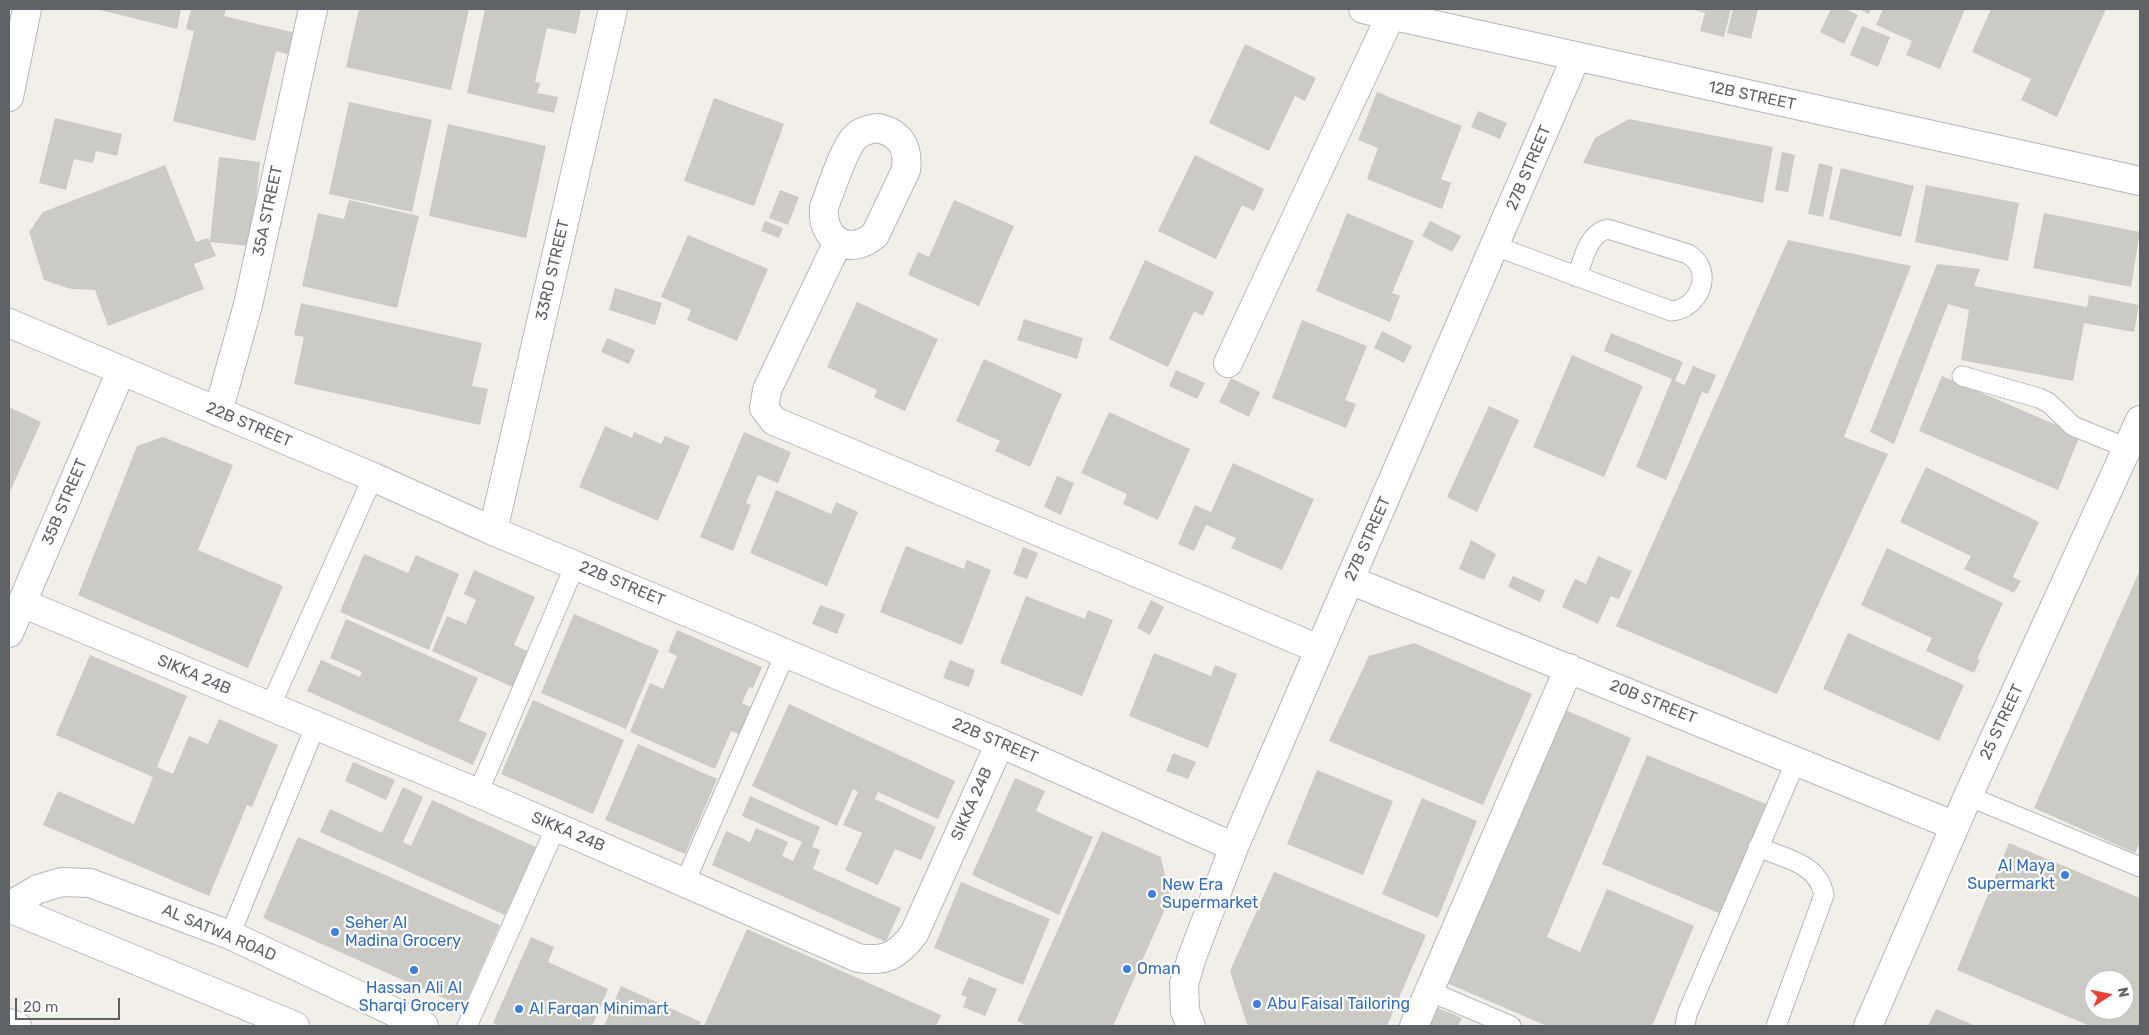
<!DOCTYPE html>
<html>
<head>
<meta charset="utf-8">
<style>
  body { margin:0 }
  #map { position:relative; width:2149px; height:1035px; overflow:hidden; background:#f1efe8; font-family:Rubik,sans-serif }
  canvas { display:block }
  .frame { position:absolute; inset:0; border:10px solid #5f6368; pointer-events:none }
  .north { position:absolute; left:2084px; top:970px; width:50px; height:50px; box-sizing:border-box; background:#fff; border:1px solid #bfc1c3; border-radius:50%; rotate:79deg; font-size:14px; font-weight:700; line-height:20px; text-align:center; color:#5f6368 }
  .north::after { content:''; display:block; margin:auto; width:18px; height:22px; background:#ea4335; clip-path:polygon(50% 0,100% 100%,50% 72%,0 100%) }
  .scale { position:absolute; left:15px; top:998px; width:105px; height:22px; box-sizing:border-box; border:2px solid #5f6368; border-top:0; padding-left:6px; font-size:15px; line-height:18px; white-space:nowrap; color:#5f6368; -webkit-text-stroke:4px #fff; paint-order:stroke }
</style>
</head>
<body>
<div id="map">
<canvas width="2149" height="1035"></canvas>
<div class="frame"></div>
<div class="north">N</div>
<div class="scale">20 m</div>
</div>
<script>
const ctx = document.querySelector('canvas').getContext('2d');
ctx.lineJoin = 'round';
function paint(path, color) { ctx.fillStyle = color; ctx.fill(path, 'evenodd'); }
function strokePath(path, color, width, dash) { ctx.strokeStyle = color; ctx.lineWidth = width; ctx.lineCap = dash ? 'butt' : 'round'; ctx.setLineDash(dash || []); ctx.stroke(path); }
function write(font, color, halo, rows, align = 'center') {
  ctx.font = font + ' Rubik,sans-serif'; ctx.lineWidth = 4.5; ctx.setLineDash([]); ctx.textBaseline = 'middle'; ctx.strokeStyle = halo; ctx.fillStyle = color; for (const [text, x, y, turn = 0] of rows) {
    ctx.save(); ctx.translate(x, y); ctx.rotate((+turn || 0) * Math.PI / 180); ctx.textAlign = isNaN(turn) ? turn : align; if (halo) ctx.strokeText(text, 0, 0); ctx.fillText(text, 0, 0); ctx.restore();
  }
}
const building = new Path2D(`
  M 96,9 L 181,9 L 177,29 Z
  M 191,9 L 226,9 L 224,16 L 300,34 L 294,56 L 276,51 L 255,141 L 173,121 L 194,31 L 186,29 Z
  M 359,9 L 469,9 L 451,90 L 346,67 Z
  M 485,9 L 581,9 L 576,34 L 547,28 L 535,82 L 540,83 L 537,93 L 558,97 L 554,113 L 467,93 Z
  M 1692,9 L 1731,9 L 1724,37 L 1700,31 L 1705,13 Z
  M 1733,9 L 1758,9 L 1751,39 L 1727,33 Z
  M 1831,9 L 1845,9 L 1858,15 L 1844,44 L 1820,32 Z
  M 1859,9 L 1871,9 L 1869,14 Z
  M 1883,9 L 1965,9 L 1940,69 L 1906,55 L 1912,41 L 1876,25 Z
  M 1991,9 L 2106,9 L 2057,117 L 2021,100 L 2031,79 L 1972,52 Z
  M 1862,26 L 1890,37 L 1878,67 L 1850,55 Z
  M 1245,44 L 1316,78 L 1305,101 L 1295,96 L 1269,151 L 1209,123 Z
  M 1377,92 L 1462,126 L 1441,179 L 1451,183 L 1442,209 L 1367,179 L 1378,148 L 1358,140 Z
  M 714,98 L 784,124 L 754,206 L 684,181 Z
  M 349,102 L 432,120 L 412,212 L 329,194 Z
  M 1478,111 L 1507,123 L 1500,139 L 1471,127 Z
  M 55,118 L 122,134 L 117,156 L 96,151 L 93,163 L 74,159 L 66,190 L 39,183 Z
  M 1629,119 L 1773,147 L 1763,203 L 1583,163 L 1595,138 Z
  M 448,124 L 546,146 L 526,238 L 429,216 Z
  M 1782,152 L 1795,155 L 1788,192 L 1775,190 Z
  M 1195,155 L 1264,189 L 1254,211 L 1242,205 L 1216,259 L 1158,231 Z
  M 219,157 L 260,162 L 251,246 L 210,242 L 216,256 L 194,264 L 204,289 L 108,326 L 95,290 L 71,289 L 44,280 L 29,232 L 43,212 L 165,165 L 196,242 L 208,238 L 210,241 Z
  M 1819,163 L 1833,167 L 1823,217 L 1808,214 Z
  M 1841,168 L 1914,186 L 1901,237 L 1829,219 Z
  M 1926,185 L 2019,203 L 2008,261 L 1915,242 Z
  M 780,190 L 799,197 L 788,225 L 769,218 Z
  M 349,200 L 419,216 L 397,308 L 302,286 L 318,213 L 344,219 Z
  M 954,200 L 1014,226 L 979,306 L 908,275 L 918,252 L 929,257 Z
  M 1347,213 L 1414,241 L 1392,293 L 1400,296 L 1390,322 L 1316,291 Z
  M 2044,213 L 2140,232 L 2131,287 L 2033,268 Z
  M 765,221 L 783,228 L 779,238 L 761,231 Z
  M 1430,221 L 1461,236 L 1452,252 L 1422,236 Z
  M 688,235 L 768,269 L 737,341 L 687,320 L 691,310 L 661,297 Z
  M 1788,240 L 1911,266 L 1844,437 L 1888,454 L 1777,694 L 1616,626 Z
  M 1145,260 L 1214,292 L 1203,316 L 1194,311 L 1168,367 L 1109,339 Z
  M 1937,264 L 1980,269 L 1974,286 L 2087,307 L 2089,295 L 2139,305 L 2134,332 L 2084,323 L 2073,381 L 1961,360 L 1969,310 L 1948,304 L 1894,444 L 1870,432 Z
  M 615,288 L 662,303 L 655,325 L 609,310 Z
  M 857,302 L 938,339 L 905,411 L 874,397 L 877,390 L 827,367 Z
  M 301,303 L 482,343 L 472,386 L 488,389 L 480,425 L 294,384 L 304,337 L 294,335 Z
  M 1024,319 L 1083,338 L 1077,359 L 1017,340 Z
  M 1302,320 L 1367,346 L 1345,400 L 1356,404 L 1346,428 L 1272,398 Z
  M 1382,331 L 1412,346 L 1404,363 L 1374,348 Z
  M 1611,333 L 1683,362 L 1675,381 L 1685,385 L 1693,366 L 1716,375 L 1708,394 L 1702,392 L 1666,480 L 1636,467 L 1672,379 L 1604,351 Z
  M 607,338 L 635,350 L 629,364 L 601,352 Z
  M 1572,355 L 1643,386 L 1604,477 L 1533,447 Z
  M 984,359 L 1062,394 L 1030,467 L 995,451 L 1000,441 L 956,421 Z
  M 1176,370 L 1205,383 L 1197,399 L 1169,386 Z
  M 1942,376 L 2080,435 L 2058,490 L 1919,431 Z
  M 1231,378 L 1260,392 L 1249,417 L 1219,402 Z
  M 1489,406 L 1519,420 L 1477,512 L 1447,497 Z
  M 9,407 L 41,422 L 9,494 Z
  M 1109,412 L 1190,449 L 1158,520 L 1123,504 L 1127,494 L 1081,473 Z
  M 605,426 L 632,438 L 634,432 L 661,444 L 665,436 L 690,446 L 658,521 L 579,487 Z
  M 744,432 L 791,452 L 778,483 L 758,475 L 746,503 L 751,505 L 733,551 L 700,537 Z
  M 163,437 L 233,465 L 198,550 L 283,586 L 248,668 L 78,595 L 137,446 Z
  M 1233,463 L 1314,499 L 1282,570 L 1231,548 L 1236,538 L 1206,525 L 1194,551 L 1178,544 L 1195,505 L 1211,512 Z
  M 1926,467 L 2039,522 L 2013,577 L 2021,581 L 2014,593 L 1964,569 L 1971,556 L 1900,522 Z
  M 1057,476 L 1074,483 L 1061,515 L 1044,507 Z
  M 776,490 L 831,514 L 836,502 L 858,512 L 827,586 L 750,553 Z
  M 1471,540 L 1496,554 L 1484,580 L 1459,569 Z
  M 906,546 L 964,569 L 967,560 L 991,570 L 962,645 L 880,612 Z
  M 1023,547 L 1038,553 L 1027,579 L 1013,574 Z
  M 1887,548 L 2003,603 L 1977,659 L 1980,660 L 1974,673 L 1926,651 L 1932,638 L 1861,605 Z
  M 364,554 L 408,573 L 416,555 L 459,574 L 429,650 L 340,612 Z
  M 1598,556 L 1632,571 L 1619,599 L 1611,596 L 1598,624 L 1562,607 L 1575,579 L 1586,584 Z
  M 474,570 L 535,597 L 514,645 L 530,652 L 515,688 L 432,651 L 447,616 L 466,624 L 476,600 L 464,594 Z
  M 2140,570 L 2140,842 L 2135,853 L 2034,808 Z
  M 1513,576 L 1545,590 L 1540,602 L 1508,587 Z
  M 1026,596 L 1085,619 L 1088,610 L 1113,620 L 1082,696 L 1000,663 Z
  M 1151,600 L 1164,607 L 1150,635 L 1137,628 Z
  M 820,605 L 845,614 L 837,634 L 812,624 Z
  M 574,614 L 659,650 L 626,729 L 541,693 Z
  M 346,619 L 478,678 L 459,721 L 487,733 L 473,765 L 307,691 L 321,660 L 360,677 L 362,672 L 330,658 Z
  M 677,630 L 762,667 L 753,688 L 749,687 L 742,703 L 758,710 L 746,737 L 731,731 L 715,769 L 630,732 L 650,683 L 663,689 L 677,656 L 668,652 Z
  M 1848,633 L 1964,685 L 1939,741 L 1823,689 Z
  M 1414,643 L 1532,694 L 1483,805 L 1329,741 L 1369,656 Z
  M 1154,653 L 1211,676 L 1215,665 L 1237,674 L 1208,748 L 1129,716 Z
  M 90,655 L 187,696 L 157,767 L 173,774 L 189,736 L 208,744 L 219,719 L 278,745 L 252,807 L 247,805 L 209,896 L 43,825 L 58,791 L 134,824 L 153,777 L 56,735 Z
  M 950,660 L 975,670 L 969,687 L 943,678 Z
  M 533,700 L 624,740 L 593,814 L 501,774 Z
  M 789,704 L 955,781 L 938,819 L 878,792 L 875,799 L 936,827 L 921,860 L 895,849 L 878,885 L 845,870 L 862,833 L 843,825 L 858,792 L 853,789 L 837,826 L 752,786 Z
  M 1558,707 L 1631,738 L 1547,937 L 1580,952 L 1607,889 L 1694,926 L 1652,1026 L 1547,1026 L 1442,981 Z
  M 638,744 L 717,779 L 685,854 L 605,820 Z
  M 1173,753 L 1196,762 L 1188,779 L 1166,771 Z
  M 1647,755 L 1766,804 L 1721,914 L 1602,864 Z
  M 353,762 L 395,780 L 386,800 L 345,781 Z
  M 1317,770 L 1393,801 L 1363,875 L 1287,844 Z
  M 1015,778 L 1045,791 L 1036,811 L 1093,837 L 1059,915 L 972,875 Z
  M 403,787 L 423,797 L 403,842 L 411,846 L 432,800 L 536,847 L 505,915 L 320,832 L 330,809 L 382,833 Z
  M 750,796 L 820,827 L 812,847 L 820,850 L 813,869 L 901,908 L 886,942 L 712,865 L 726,831 L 750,842 L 756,828 L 788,842 L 782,856 L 793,861 L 802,842 L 742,816 Z
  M 1422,798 L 1477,821 L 1438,918 L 1382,894 Z
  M 1102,831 L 1161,857 L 1170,898 L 1113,1026 L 1028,1026 L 1017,1021 Z
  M 298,837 L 500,925 L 464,1007 L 263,918 Z
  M 2009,843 L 2140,898 L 2140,1026 L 2090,1026 L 1957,970 ZM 2094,980 L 2124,980 L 2124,1010 L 2094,1010 Z
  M 1274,872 L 1426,935 L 1387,1026 L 1252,1026 L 1247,1024 L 1230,971 Z
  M 961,882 L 1050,919 L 1023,985 L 934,948 Z
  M 747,929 L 941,1015 L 936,1026 L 704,1026 Z
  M 531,937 L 554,947 L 548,962 L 608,989 L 592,1026 L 500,1026 L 493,1023 Z
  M 969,977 L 997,989 L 985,1016 L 963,1007 L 967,997 L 961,995 Z
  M 621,986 L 701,1022 L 699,1026 L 604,1026 Z
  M 1431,1005 L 1462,1018 L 1458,1026 L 1422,1026 Z
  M 1936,1009 L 1976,1026 L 1928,1026 Z`);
const service = new Path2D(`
  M 1495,246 L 1671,311 C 1700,309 1715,270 1688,254 L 1608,229 C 1588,233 1583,260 1577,277
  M 1962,376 L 2039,398 L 2049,403 L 2073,426 L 2127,448
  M 270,707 L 373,477
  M 478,793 L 575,565
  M 1968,796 L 2140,867
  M 1758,847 C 1786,859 1818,863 1824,895 L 1776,1026
  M 685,882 L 786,652
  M 230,935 L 315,727
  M 1429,991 L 1511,1026
  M 467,1026 L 556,827
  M 1685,1026 L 1687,1014 L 1796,761`);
const pedestrian = new Path2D(`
  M 1414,1026 L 1569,668`);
const minor = new Path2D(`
  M 1363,9 L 2140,181
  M 9,97 L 27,9
  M 878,128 C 900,133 909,147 906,170 L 875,235 C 849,257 821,240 824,207 C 831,190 844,147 856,136 C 862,131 870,129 878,128 Z
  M 838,242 L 767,390 L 764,408 L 774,421 L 1319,649
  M 9,323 L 373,477 L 493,531 L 1000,743 L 1234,847
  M 1228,363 L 1391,15
  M 218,412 L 248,305 L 313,9
  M 493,531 L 613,9
  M 1350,580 L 1955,826
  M 22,603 L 478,793 L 858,958 C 886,962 897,956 914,934 L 1000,743
  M 9,633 L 121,371
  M 9,906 L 38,889 L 62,882 L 90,883 L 230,935 L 424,1026
  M 1191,1026 L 1185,1011 L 1184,984 L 1192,957 L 1234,847 L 1576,57
  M 1868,1026 L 1968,796 L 2140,420`);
const secondary = new Path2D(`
  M 9,908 L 295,1026
  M 9,1023 L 17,1026`);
const markers = [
  [2065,875,5,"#3f7fe0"],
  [1152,894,5,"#3f7fe0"],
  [335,932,5,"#3f7fe0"],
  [1127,969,5,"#3f7fe0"],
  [414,970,5,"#3f7fe0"],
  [1257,1004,5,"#3f7fe0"],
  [519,1009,5,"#3f7fe0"]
];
const streetNames = [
  ["12B STREET",1752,96,12],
  ["27B STREET",1529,168,-67],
  ["35A STREET",268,211,-78],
  ["33RD STREET",553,270,-77],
  ["22B STREET",249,425,23],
  ["35B STREET",65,502,-67],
  ["27B STREET",1368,539,-66],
  ["22B STREET",622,584,23],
  ["SIKKA 24B",194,675,23],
  ["20B STREET",1653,702,22],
  ["25 STREET",2002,722,-65],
  ["22B STREET",995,741,23],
  ["SIKKA 24B",972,804,-66],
  ["SIKKA 24B",568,832,23],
  ["AL SATWA ROAD",219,933,23]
];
const shopNames = [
  ["Al Maya",2055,866,"right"],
  ["Supermarkt",2055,884,"right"],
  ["New Era",1162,885],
  ["Supermarket",1162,903],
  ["Seher Al",345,923],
  ["Madina Grocery",345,941],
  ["Oman",1137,969],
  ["Hassan Ali Al",414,988,"center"],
  ["Sharqi Grocery",414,1006,"center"],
  ["Abu Faisal Tailoring",1267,1004],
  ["Al Farqan Minimart",529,1009]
];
paint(building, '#cccac5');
strokePath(service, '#b5b8bc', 21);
strokePath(pedestrian, '#b5b8bc', 30);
strokePath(minor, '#b5b8bc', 30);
strokePath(secondary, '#b6babf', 30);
strokePath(service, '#fff', 19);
strokePath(pedestrian, '#fff', 28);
strokePath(minor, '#fff', 28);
strokePath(secondary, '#fff', 28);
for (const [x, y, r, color] of markers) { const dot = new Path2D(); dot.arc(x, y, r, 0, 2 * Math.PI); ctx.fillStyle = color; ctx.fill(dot); strokePath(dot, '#fff', 2); }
write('16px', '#5f6368', '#fff', streetNames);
write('16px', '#366cbe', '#fff', shopNames, 'left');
</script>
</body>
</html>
